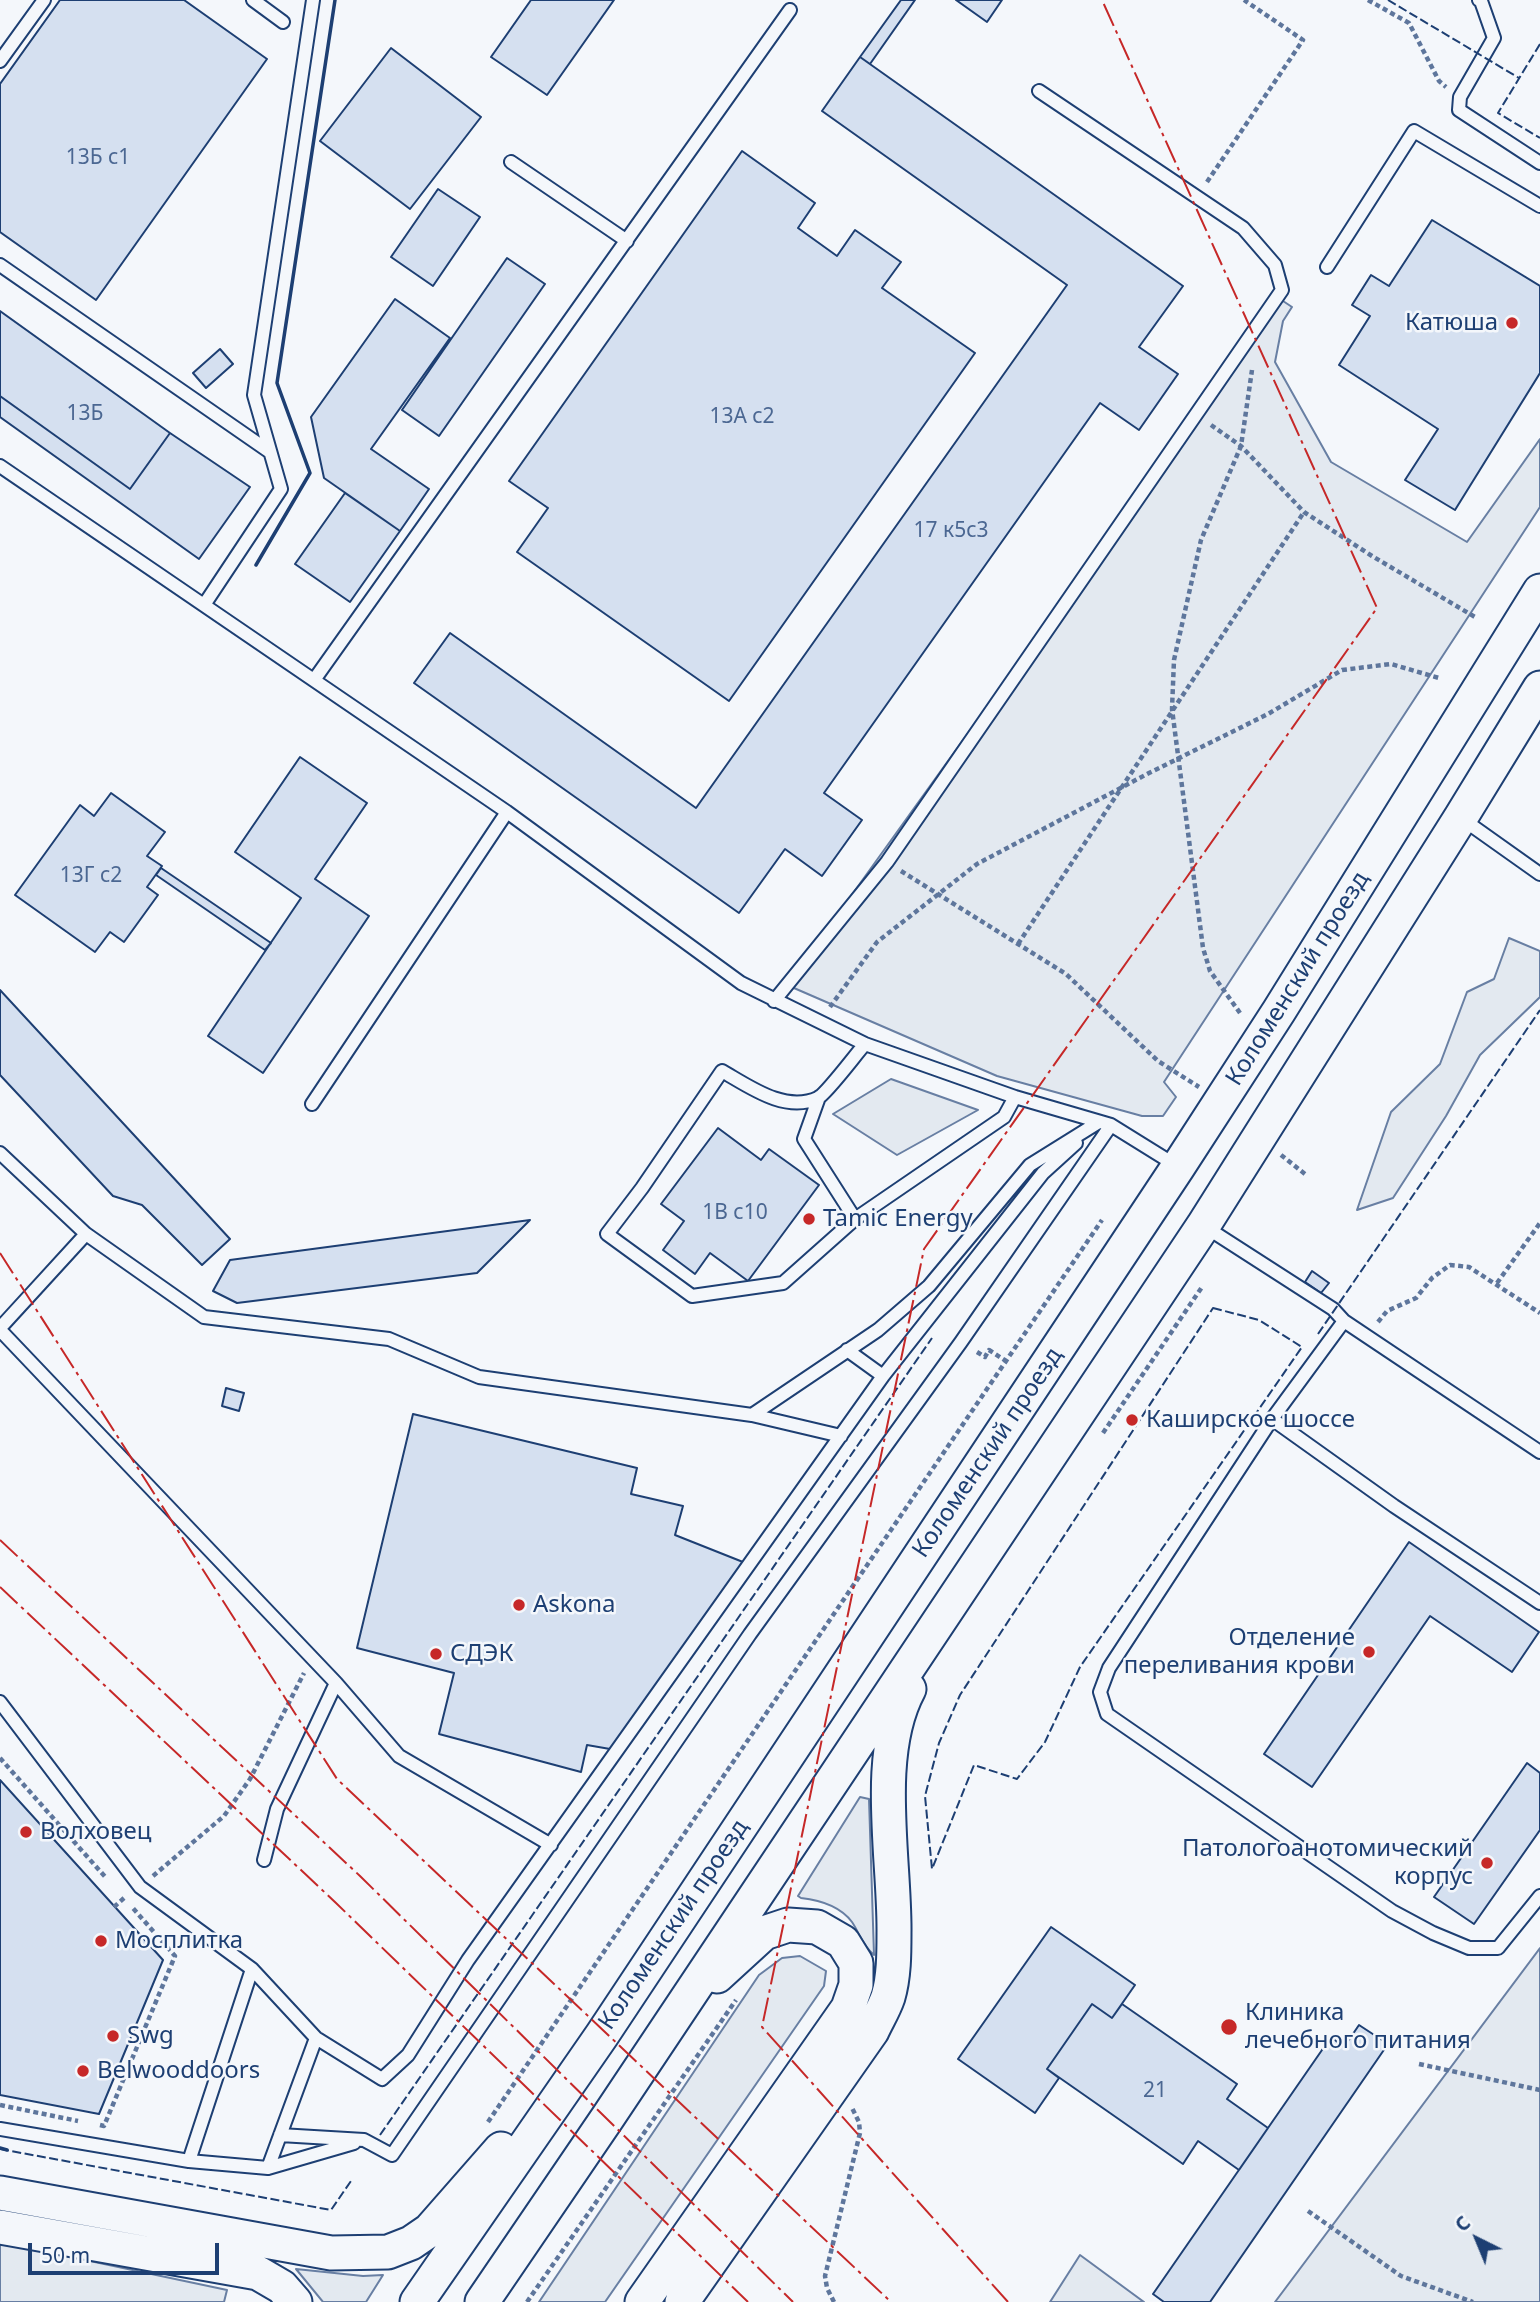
<!DOCTYPE html>
<html>
<head>
<meta charset="utf-8">
<style>
  body { margin:0 }
  #map { position:relative; width:1540px; height:2302px; overflow:hidden; background:#f4f7fb; font-family:"Noto Sans",sans-serif }
  canvas { display:block }
  .north { position:absolute; left:1442px; top:2204px; width:70px; height:70px; -webkit-text-stroke:5px #f4f7fb; paint-order:stroke; rotate:317deg; font-size:19px; font-weight:700; line-height:28px; text-align:center; color:#1d3f73 }
  .north::after { content:''; display:block; margin:auto; width:24px; height:32px; background:#1d3f73; clip-path:polygon(50% 0,100% 100%,50% 72%,0 100%) }
  .scale { position:absolute; left:28px; top:2243px; width:191px; height:32px; box-sizing:border-box; border:4px solid #1d3f73; border-top:0; padding-left:9px; font-size:21px; line-height:24px; white-space:nowrap; color:#1d3f73; -webkit-text-stroke:5px #f4f7fb; paint-order:stroke }
</style>
</head>
<body>
<div id="map">
<canvas width="1540" height="2302"></canvas>
<div class="north">С</div>
<div class="scale">50 m</div>
</div>
<script>
const ctx = document.querySelector('canvas').getContext('2d');
ctx.lineJoin = 'round';
function paint(path, color) { ctx.fillStyle = color; ctx.fill(path, 'evenodd'); }
function strokePath(path, color, width, dash) { ctx.strokeStyle = color; ctx.lineWidth = width; ctx.lineCap = dash ? 'butt' : 'round'; ctx.setLineDash(dash || []); ctx.stroke(path); }
function write(font, color, halo, rows, align = 'center') {
  ctx.font = font + ' "Noto Sans",sans-serif'; ctx.lineWidth = 5; ctx.setLineDash([]); ctx.textBaseline = 'middle'; ctx.strokeStyle = halo; ctx.fillStyle = color; for (const [text, x, y, turn = 0] of rows) {
    ctx.save(); ctx.translate(x, y); ctx.rotate((+turn || 0) * Math.PI / 180); ctx.textAlign = isNaN(turn) ? turn : align; if (halo) ctx.strokeText(text, 0, 0); ctx.fillText(text, 0, 0); ctx.restore();
  }
}
const green = new Path2D(`
  M 1280,299 L 1292,307 L 1283,321 L 1275,362 L 1331,462 L 1467,542 L 1540,439 L 1540,507 L 1164,1082 L 1176,1097 L 1163,1116 L 1142,1116 L 997,1076 L 787,985 Z
  M 1509,938 L 1540,951 L 1540,997 L 1480,1055 L 1446,1116 L 1393,1198 L 1357,1210 L 1391,1112 L 1440,1064 L 1467,992 L 1494,979 Z
  M 891,1079 L 978,1110 L 897,1155 L 833,1114 Z
  M 860,1797 L 869,1799 L 874,1955 C 862,1945 860,1934 852,1922 C 840,1906 819,1900 801,1898 L 798,1896 Z
  M 1540,1948 L 1540,2302 L 1275,2302 Z
  M 800,1956 L 826,1971 L 824,1986 L 605,2302 L 539,2302 L 759,1975 L 782,1958 Z
  M 0,2242 L 227,2290 L 224,2302 L 0,2302 Z
  M 1080,2255 L 1144,2302 L 1050,2302 Z
  M 296,2269 L 363,2276 L 383,2275 L 366,2302 L 323,2302 Z`);
const building = new Path2D(`
  M 60,0 L 184,0 L 267,59 L 96,300 L 0,232 L 0,84 Z
  M 531,0 L 614,0 L 547,95 L 491,57 Z
  M 901,0 L 915,0 L 870,64 L 860,57 Z
  M 956,0 L 1002,0 L 987,22 Z
  M 391,48 L 481,117 L 410,209 L 320,141 Z
  M 860,57 L 1183,286 L 1139,347 L 1178,374 L 1139,430 L 1100,403 L 824,793 L 862,820 L 822,876 L 785,849 L 739,913 L 414,683 L 450,633 L 696,808 L 1067,285 L 822,111 Z
  M 742,151 L 815,203 L 798,228 L 837,256 L 855,230 L 901,262 L 882,288 L 975,353 L 729,701 L 517,552 L 548,508 L 509,481 Z
  M 438,189 L 480,217 L 433,286 L 391,257 Z
  M 1432,220 L 1540,286 L 1540,373 L 1455,510 L 1405,480 L 1438,429 L 1339,365 L 1370,316 L 1352,305 L 1371,275 L 1389,286 Z
  M 507,258 L 545,284 L 439,436 L 402,410 Z
  M 395,299 L 450,338 L 371,449 L 429,489 L 400,531 L 324,478 L 311,417 Z
  M 0,311 L 170,433 L 130,489 L 0,396 Z
  M 220,349 L 233,364 L 206,388 L 193,373 Z
  M 0,396 L 130,489 L 170,433 L 250,487 L 199,559 L 0,417 Z
  M 345,493 L 400,531 L 350,602 L 295,564 Z
  M 300,757 L 367,803 L 315,879 L 369,916 L 263,1073 L 208,1036 L 301,898 L 235,852 Z
  M 111,793 L 165,832 L 147,856 L 162,866 L 147,887 L 158,895 L 124,942 L 110,932 L 95,952 L 15,895 L 80,805 L 94,816 Z
  M 161,868 L 271,943 L 265,950 L 156,875 Z
  M 0,990 L 230,1239 L 202,1265 L 142,1205 L 113,1196 L 0,1075 Z
  M 718,1128 L 761,1160 L 769,1149 L 819,1185 L 748,1281 L 710,1253 L 695,1274 L 663,1250 L 684,1221 L 661,1204 Z
  M 530,1220 L 477,1273 L 237,1303 L 213,1291 L 230,1260 Z
  M 1312,1271 L 1329,1283 L 1321,1293 L 1305,1282 Z
  M 226,1388 L 244,1393 L 239,1411 L 222,1406 Z
  M 413,1414 L 637,1468 L 631,1494 L 683,1506 L 675,1535 L 748,1564 L 610,1749 L 587,1745 L 581,1772 L 439,1734 L 454,1673 L 357,1648 Z
  M 1409,1542 L 1539,1632 L 1512,1672 L 1430,1616 L 1312,1787 L 1264,1754 Z
  M 1527,1763 L 1540,1773 L 1540,1830 L 1474,1924 L 1434,1897 Z
  M 0,1780 L 163,1960 L 99,2114 L 0,2095 Z
  M 1051,1927 L 1135,1985 L 1112,2018 L 1092,2004 L 1047,2069 L 1059,2078 L 1035,2113 L 958,2059 Z
  M 1092,2004 L 1112,2018 L 1122,2004 L 1237,2084 L 1227,2099 L 1268,2128 L 1239,2170 L 1198,2141 L 1183,2164 L 1047,2069 Z
  M 1359,2025 L 1388,2044 L 1210,2302 L 1164,2302 L 1153,2294 L 1331,2037 L 1344,2047 Z`);
const path = new Path2D(`
  M 1368,0 L 1409,23 L 1439,81 L 1446,87
  M 1207,182 L 1303,40 L 1244,0
  M 1211,425 L 1241,446 L 1304,512 L 1372,556 L 1475,617
  M 901,871 L 1066,974 L 1158,1061 L 1199,1087
  M 1018,944 L 1304,512
  M 830,1007 L 877,942 L 977,864 L 1149,773 L 1268,714 L 1342,670 L 1391,664 L 1439,678
  M 1240,1013 L 1210,971 L 1203,948 L 1172,709 L 1174,660 L 1201,540 L 1241,446 L 1252,370
  M 1281,1155 L 1305,1174
  M 1497,1283 L 1540,1223
  M 1378,1322 L 1387,1311 L 1416,1298 L 1432,1278 L 1450,1265 L 1469,1267 L 1540,1313
  M 977,1352 L 985,1357 L 989,1350 L 1006,1361
  M 1103,1433 L 1202,1287
  M 0,1758 L 107,1879
  M 153,1876 L 224,1816 L 250,1779 L 304,1673
  M 114,1907 L 124,1898
  M 1419,2064 L 1540,2090
  M 0,2105 L 78,2121
  M 488,2122 L 1102,1220
  M 100,2125 L 104,2126 L 175,1956 L 131,1906
  M 1308,2211 L 1401,2276 L 1473,2302
  M 527,2302 L 736,2000
  M 834,2302 L 827,2288 L 825,2276 L 860,2133 L 859,2122 L 852,2108`);
const lane = new Path2D(`
  M 253,0 L 283,22
  M 1479,0 L 1481,1 L 1494,38 L 1460,97 L 1459,110 L 1540,163
  M 0,61 L 44,0
  M 511,162 L 627,241
  M 0,265 L 270,452
  M 1327,267 L 1414,131 L 1540,206
  M 0,466 L 507,812 L 741,983 L 865,1044 L 1015,1097 L 1111,1125 L 1177,1166
  M 204,605 L 281,489 L 254,395 L 313,0
  M 314,680 L 790,10
  M 1461,818 L 1540,874
  M 774,1001 L 887,862 L 1282,290 L 1275,265 L 1243,228 L 1039,91
  M 865,1044 C 856,1054 827,1093 818,1098 C 785,1113 750,1087 722,1071 L 642,1188 L 607,1234 L 692,1296 L 783,1283 L 855,1219 L 1004,1117 L 1015,1097
  M 819,1097 L 804,1139 L 855,1219
  M 312,1104 L 507,812
  M 0,1153 L 86,1234 L 204,1317 L 389,1339 L 479,1377 L 752,1415 L 841,1436
  M 1204,1226 L 1333,1309 L 1344,1321 L 1540,1452
  M 1344,1321 L 1272,1419 L 1109,1668 L 1100,1692 L 1107,1714 L 1392,1911 L 1433,1933 L 1469,1948 L 1498,1948 L 1540,1896
  M 0,1328 L 86,1234
  M 0,1330 L 336,1683 L 277,1809 L 264,1860
  M 883,1376 L 1043,1173 L 1076,1143
  M 752,1415 L 878,1330 L 929,1286 L 1030,1165 L 1099,1122
  M 1272,1419 L 1394,1506 L 1540,1603
  M 336,1683 L 399,1756 L 551,1845
  M 0,1702 L 140,1887 L 252,1969 L 316,2038 L 382,2079 L 408,2055 L 468,1960 L 883,1376 L 847,1350
  M 0,2129 L 189,2161 L 268,2168 L 354,2143
  M 280,2135 L 364,2140 L 392,2155 L 750,1634 L 961,1342 L 1111,1125
  M 189,2161 L 252,1969
  M 268,2168 L 316,2038`);
const secondary = new Path2D(`
  M 0,2193 L 331,2253 L 388,2252 L 411,2243 L 430,2230 L 501,2149
  M 0,2227 L 258,2273 L 282,2287 L 295,2302
  M 417,2302 L 602,2035 L 1178,1167 L 1279,1011 L 1540,591
  M 482,2302 L 608,2117 L 1203,1226 L 1461,817 L 1540,688
  M 642,2302 L 848,2008 L 856,1985 L 856,1963 L 843,1942 L 817,1927 L 788,1925 L 764,1933 L 717,1976
  M 682,2302 L 872,2031 C 877,2020 884,2009 888,1997 C 894,1977 894,1953 894,1933 C 895,1859 873,1756 909,1689`);
const fence = new Path2D(`
  M 1388,0 L 1519,78
  M 1540,44 L 1498,113 L 1540,138
  M 1213,1308 L 1259,1320 L 1302,1347 L 1080,1667 L 1045,1742 L 1017,1779 L 974,1765 L 932,1869 L 925,1796 L 939,1743 L 960,1695 Z
  M 1318,1334 L 1540,1010
  M 380,2135 L 932,1338
  M 0,2149 L 331,2210 L 351,2181`);
const wall = new Path2D(`
  M 256,565 L 310,473 L 277,383 L 335,0
  M 0,2148 L 7,2150`);
const power = new Path2D(`
  M 0,1253 L 337,1779 L 891,2302
  M 0,1540 L 360,1876 L 793,2302
  M 0,1587 L 336,1903 L 748,2302
  M 1008,2302 L 762,2027 L 924,1249 L 1377,608 L 1102,0`);
const markers = [
  [1512,323,7,"#c62828"],
  [809,1219,7,"#c62828"],
  [1132,1420,7,"#c62828"],
  [519,1605,7,"#c62828"],
  [1369,1652,7,"#c62828"],
  [436,1654,7,"#c62828"],
  [26,1832,7,"#c62828"],
  [1487,1863,7,"#c62828"],
  [101,1941,7,"#c62828"],
  [1229,2027,9,"#c62828"],
  [113,2036,7,"#c62828"],
  [83,2071,7,"#c62828"]
];
const numberNames = [
  ["13Б с1",98,158],
  ["13Б",85,414],
  ["13А с2",742,417],
  ["17 к5с3",951,531],
  ["13Г с2",91,876],
  ["1В с10",735,1213],
  ["21",1155,2091]
];
const poiNames = [
  ["Катюша",1498,323,"right"],
  ["Tamic Energy",823,1219],
  ["Каширское шоссе",1146,1420],
  ["Askona",533,1605],
  ["Отделение",1355,1638,"right"],
  ["переливания крови",1355,1666,"right"],
  ["СДЭК",450,1654],
  ["Волховец",40,1832],
  ["Патологоанотомический",1473,1849,"right"],
  ["корпус",1473,1877,"right"],
  ["Мосплитка",115,1941],
  ["Клиника",1245,2013],
  ["лечебного питания",1245,2041],
  ["Swg",127,2036],
  ["Belwooddoors",97,2071]
];
const streetNames = [
  ["Коломенский проезд",1298,979,-58],
  ["Коломенский проезд",988,1453,-56],
  ["Коломенский проезд",674,1925,-56]
];
paint(green, '#e3e9f0');
strokePath(green, '#687fa3', 2);
paint(building, '#d5e0f0');
strokePath(building, '#1d3f73', 2);
strokePath(lane, '#1d3f73', 16);
strokePath(secondary, '#1d3f73', 37);
strokePath(path, '#5e769c', 4.5, [5, 3.5]);
strokePath(lane, '#f4f7fb', 12);
strokePath(secondary, '#f4f7fb', 33);
strokePath(fence, '#1d3f73', 2, [9, 3.5]);
strokePath(wall, '#1d3f73', 3.5);
strokePath(power, '#c62828', 2, [24, 5, 3.5, 5]);
for (const [x, y, r, color] of markers) { const dot = new Path2D(); dot.arc(x, y, r, 0, 2 * Math.PI); ctx.fillStyle = color; ctx.fill(dot); strokePath(dot, '#f4f7fb', 2.5); }
write('21px', '#4b6792', null, numberNames);
write('24px', '#1d3f73', '#f4f7fb', poiNames, 'left');
write('24px', '#1d3f73', '#f4f7fb', streetNames);
</script>
</body>
</html>
